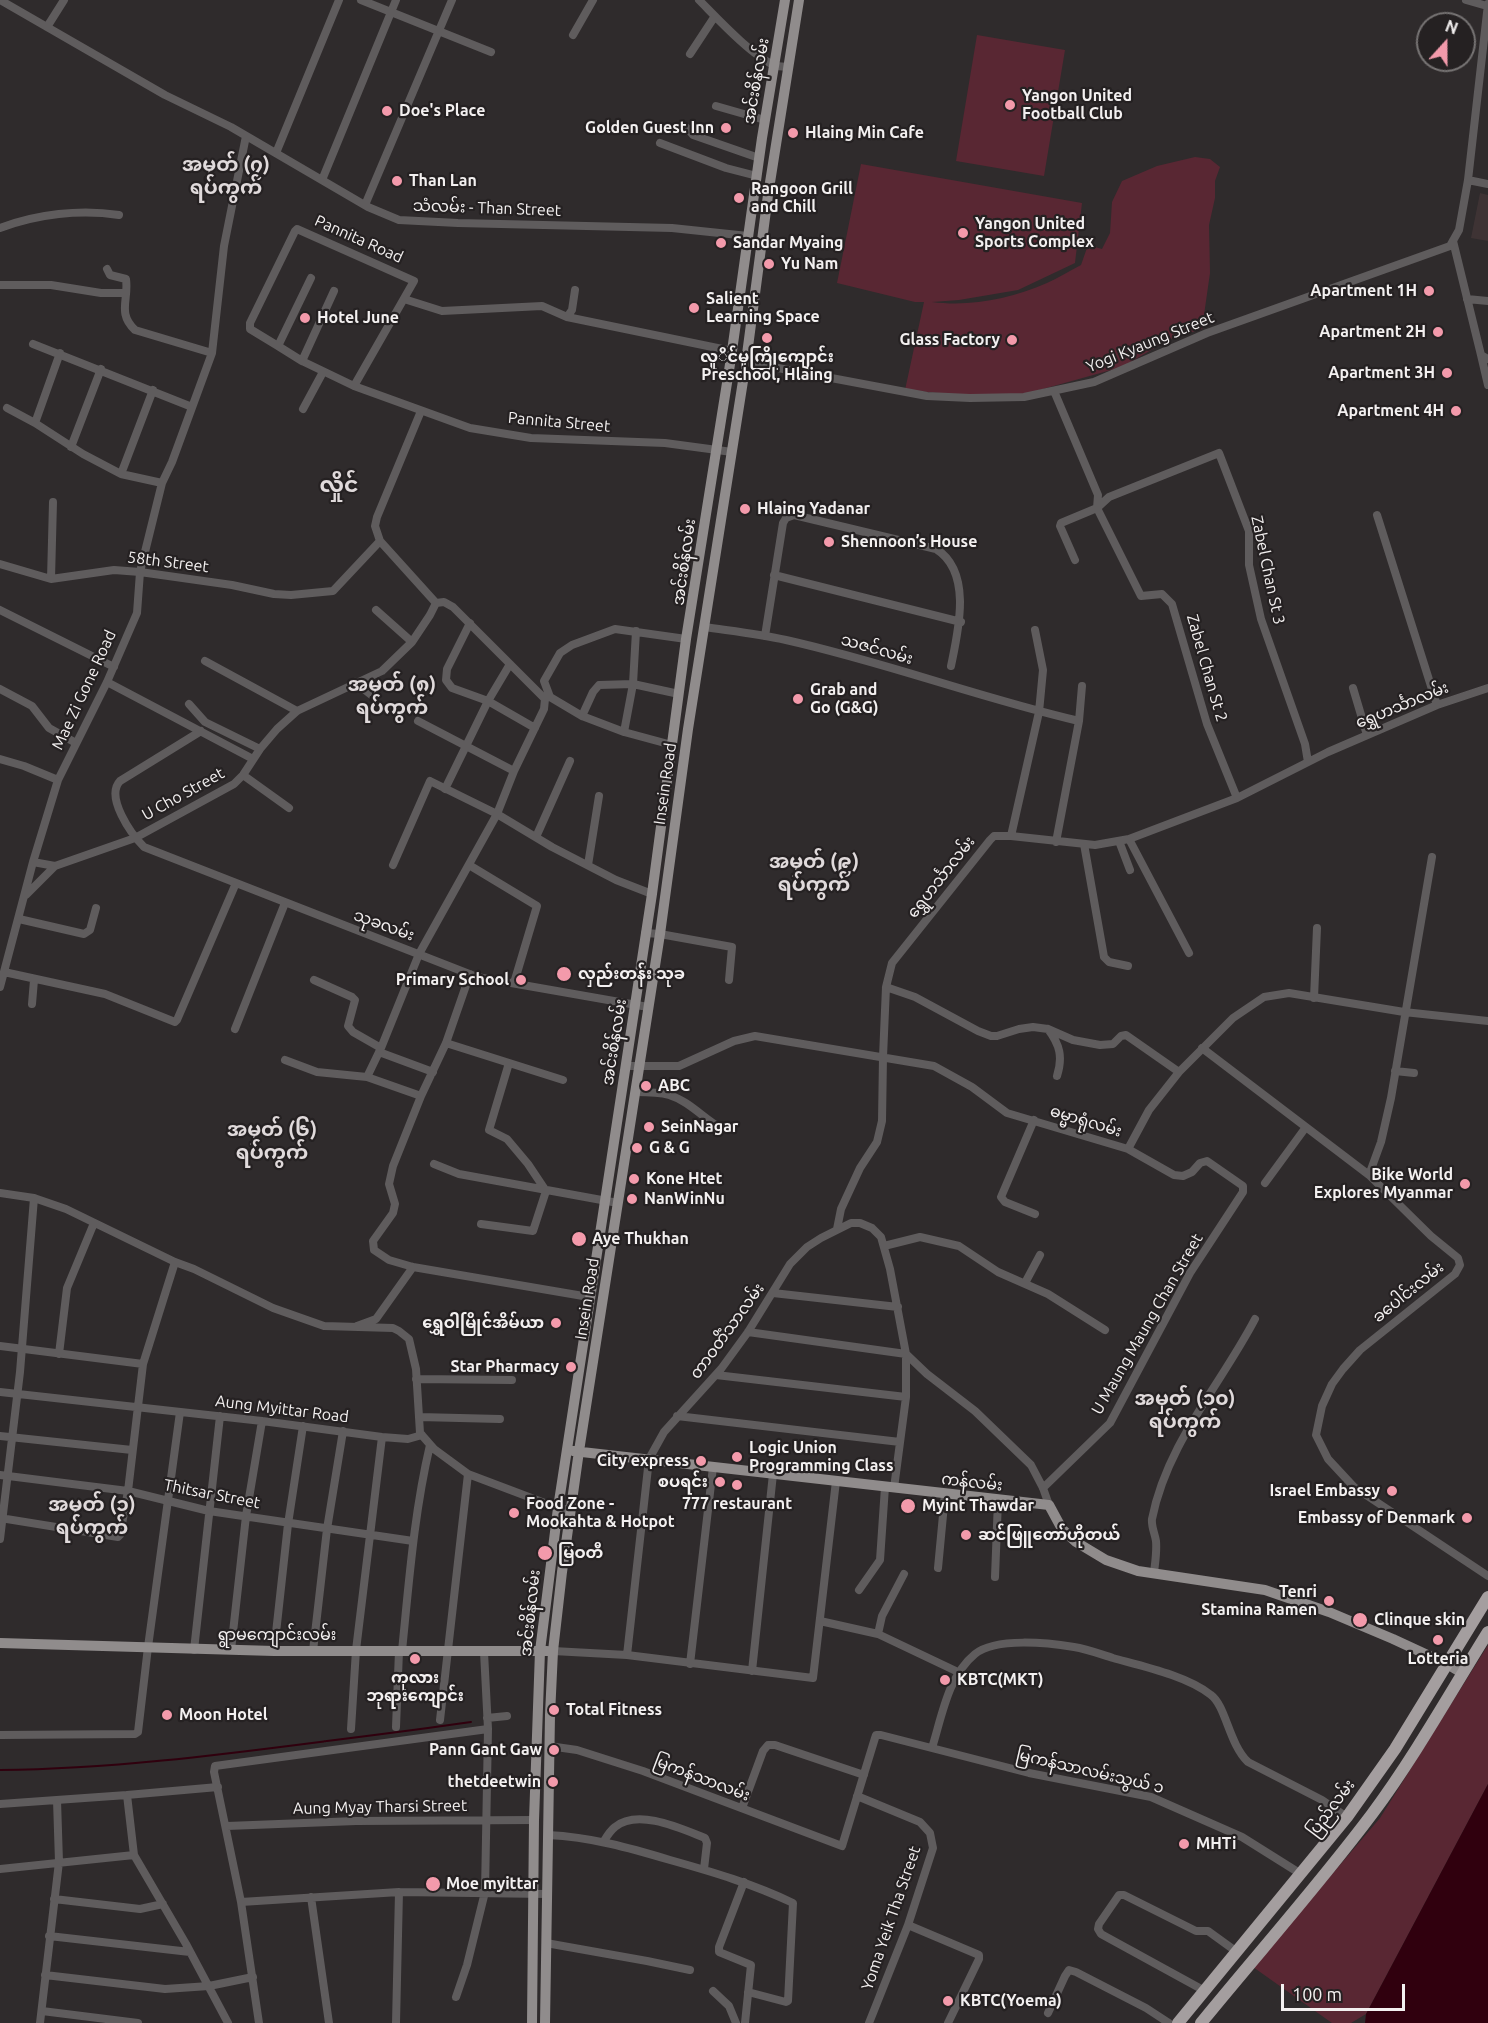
<!DOCTYPE html>
<html>
<head>
<meta charset="utf-8">
<style>
  body { margin:0 }
  #map { position:relative; width:1488px; height:2023px; overflow:hidden; background:#2f2b2c; font-family:Ubuntu,sans-serif }
  canvas { display:block }
  .north { position:absolute; left:1416px; top:12px; width:60px; height:60px; box-sizing:border-box; background:#252122; border:2px solid #777474; border-radius:50%; rotate:21deg; font-size:16px; font-weight:700; line-height:24px; text-align:center; color:#f3f0f0 }
  .north::after { content:''; display:block; margin:auto; width:21px; height:27px; background:#f39aab; clip-path:polygon(50% 0,100% 100%,50% 72%,0 100%) }
  .scale { position:absolute; left:1281px; top:1984px; width:124px; height:27px; box-sizing:border-box; border:3px solid #f3f0f0; border-top:0; padding-left:8px; font-size:18px; line-height:21px; white-space:nowrap; color:#f3f0f0; -webkit-text-stroke:4px #252122; paint-order:stroke }
</style>
</head>
<body>
<div id="map">
<canvas width="1488" height="2023"></canvas>
<div class="north">N</div>
<div class="scale">100 m</div>
</div>
<script>
const ctx = document.querySelector('canvas').getContext('2d');
ctx.lineJoin = 'round';
function paint(path, color) { ctx.fillStyle = color; ctx.fill(path, 'evenodd'); }
function strokePath(path, color, width, dash) { ctx.strokeStyle = color; ctx.lineWidth = width; ctx.lineCap = dash ? 'butt' : 'round'; ctx.setLineDash(dash || []); ctx.stroke(path); }
function write(font, color, halo, rows, align = 'center') {
  ctx.font = font + ' Ubuntu,"Noto Sans Myanmar",sans-serif'; ctx.lineWidth = 4.5; ctx.setLineDash([]); ctx.textBaseline = 'middle'; ctx.strokeStyle = halo; ctx.fillStyle = color; for (const [text, x, y, turn = 0] of rows) {
    ctx.save(); ctx.translate(x, y); ctx.rotate((+turn || 0) * Math.PI / 180); ctx.textAlign = isNaN(turn) ? turn : align; if (halo) ctx.strokeText(text, 0, 0); ctx.fillText(text, 0, 0); ctx.restore();
  }
}
const built = new Path2D(`
  M 1480,193 L 1488,195 L 1488,241 L 1471,238 Z`);
const green = new Path2D(`
  M 977,35 L 1065,50 L 1044,176 L 956,161 Z
  M 1195,157 L 1210,159 L 1220,167 L 1215,181 L 1215,198 L 1209,225 L 1210,273 L 1202,329 L 1170,339 L 1122,367 L 1025,394 L 961,395 L 905,390 L 924,302 L 915,302 L 837,283 L 861,164 L 1082,203 L 1075,263 L 1018,290 L 959,300 L 932,302 C 970,307 1011,299 1047,283 C 1058,278 1069,271 1081,265 L 1088,245 L 1102,249 L 1110,233 L 1112,202 L 1122,181 L 1157,166 Z
  M 1488,1645 L 1488,1784 L 1366,2014 L 1351,2023 L 1332,2023 L 1253,1967 L 1380,1818 Z`);
const water = new Path2D(`
  M 1488,1784 L 1488,2023 L 1365,2023 L 1366,2014 Z`);
const stream = new Path2D(`
  M 0,1770 C 110,1769 218,1755 327,1741 C 375,1735 423,1729 471,1722`);
const minor = new Path2D(`
  M 0,0 L 165,95 L 231,127 L 368,207 L 399,220 L 458,223 L 672,228 L 748,236
  M 361,0 L 491,52
  M 699,0 C 717,18 751,55 774,65 C 778,67 783,66 788,67
  M 1466,0 L 1487,6
  M 47,27 L 64,0
  M 573,35 L 593,0
  M 690,54 L 715,16
  M 716,106 L 765,120
  M 687,128 L 693,135 L 759,158
  M 660,143 L 726,168 L 757,176
  M 276,153 L 339,0
  M 322,180 L 396,0
  M 1468,180 L 1488,184
  M 365,205 L 452,0
  M 0,228 C 37,214 80,209 119,215
  M 1453,241 L 1481,355 L 1488,359
  M 107,269 L 110,275 L 126,279 C 129,300 117,313 135,330 L 212,353
  M 311,278 L 278,346 L 250,329 L 250,323 L 295,231 L 297,229 L 414,281 L 354,386
  M 0,285 L 51,285 L 101,293 L 126,293
  M 404,299 L 442,311 L 542,306 L 567,317 L 732,351
  M 1467,299 L 1488,301
  M 567,317 L 572,310 L 575,290
  M 33,344 L 192,407
  M 278,346 L 302,361 L 354,386 L 470,428 L 531,438 L 665,443 L 732,452
  M 1481,355 L 1488,385
  M 302,361 L 334,291
  M 746,362 L 927,396 L 970,398 L 1024,397 L 1094,382 L 1207,333 L 1450,246 L 1459,230 L 1468,180 L 1488,4
  M 1054,391 L 1098,495 L 1097,508
  M 7,408 L 35,423 L 83,454 L 121,474 L 162,483
  M 303,409 L 323,372
  M 421,411 L 377,517 L 375,526 L 380,541 L 436,603
  M 35,423 L 60,353
  M 71,447 L 101,369
  M 121,474 L 153,390
  M 1097,508 L 1141,596 L 1162,594 L 1172,604 L 1207,724 L 1237,798
  M 1377,515 L 1437,705
  M 1075,560 L 1060,526 L 1061,523 L 1097,508 L 1109,497 L 1219,453 L 1249,531 L 1249,565 L 1261,619 L 1305,744 L 1308,762
  M 0,564 L 51,579 L 114,570 L 140,572 L 232,585 L 274,594 L 291,595 L 333,591 L 380,541
  M 774,575 L 961,622
  M 51,579 L 53,502
  M 0,610 L 114,667
  M 376,610 L 412,642
  M 470,623 L 447,669 L 446,680 L 452,688 L 488,701 L 535,728
  M 704,627 C 731,631 759,634 786,640 C 885,662 980,698 1079,721
  M 765,636 L 783,523 L 786,518 L 794,515 L 936,549 C 973,572 958,632 951,666
  M 205,661 L 297,711
  M 107,682 L 253,759
  M 355,682 L 374,697
  M 1353,688 L 1367,735
  M 0,689 L 32,706 L 49,728 L 76,743
  M 189,704 L 205,722 L 260,749
  M 582,716 L 593,692 L 599,685 L 633,684 L 679,694
  M 418,721 L 514,771
  M 201,731 L 120,781 C 105,797 131,834 144,847 L 477,977 L 648,1007
  M 624,732 L 633,684 L 636,631
  M 672,745 L 624,732 L 582,716 L 550,697 L 544,681 L 560,653 L 572,645 L 615,629 L 686,639
  M 0,759 L 24,766 L 58,780
  M 243,775 L 289,808
  M 445,789 L 488,701 L 510,664
  M 1011,836 L 1039,712 L 1043,670 L 1035,630
  M 536,837 L 570,761
  M 1129,839 L 1189,953
  M 1119,841 L 1130,870
  M 1056,842 L 1079,721 L 1082,686
  M 1084,844 L 1104,957 L 1109,962 L 1128,966
  M 33,862 L 55,866
  M 393,865 L 430,781 L 497,814 L 552,847 L 616,880 L 652,894
  M 469,865 L 537,906 L 514,983
  M 588,865 L 599,796
  M 26,895 L 55,866 L 135,838 L 234,784 L 243,775 L 260,749 L 277,729 L 297,711 L 382,671 L 412,642 L 430,615 L 436,603
  M 19,919 L 84,934 L 90,930 L 96,908
  M 645,933 L 660,934 L 732,947 L 729,980
  M 4,972 L 105,994 L 175,1022 L 177,1020 L 236,883
  M 470,974 L 446,1043 L 421,1096 L 393,1166 L 389,1184 L 395,1204 L 393,1213 L 373,1241 L 374,1250 L 389,1260 L 413,1267 L 589,1297
  M 314,980 L 352,997 L 355,1000 L 348,1026 L 353,1032 L 381,1048
  M 0,987 L 33,862 L 58,780 L 107,682 L 137,613 L 140,572 L 162,483 L 172,462 L 212,353 L 224,246 L 246,136
  M 886,987 L 915,997 L 978,1031 L 991,1036 L 997,1036 L 1019,1029 L 1033,1027 L 1048,1029 L 1073,1040 L 1100,1045 L 1113,1044 L 1121,1036 L 1126,1035 L 1179,1072
  M 1314,998 L 1317,928
  M 32,1004 L 34,980
  M 235,1029 L 285,903
  M 1048,1029 C 1060,1045 1063,1057 1057,1076
  M 446,1043 L 563,1080
  M 1202,1048 L 1369,1175 L 1431,1236 L 1458,1258 L 1460,1265 L 1455,1274 L 1360,1350 L 1343,1369 L 1332,1384 L 1322,1406 L 1316,1435 L 1328,1459 L 1354,1487 L 1488,1576
  M 379,1052 L 433,1072
  M 285,1060 L 317,1072 L 367,1077 L 421,1096
  M 625,1066 L 679,1066 L 734,1041 L 755,1036 L 934,1066 L 972,1087 L 1007,1113 L 1128,1149 L 1174,1175 L 1183,1176 L 1192,1172 L 1200,1163 L 1207,1161 L 1243,1186 L 1243,1192 L 1190,1273 L 1110,1423 L 1043,1488
  M 1395,1071 L 1414,1073
  M 367,1077 L 381,1048 L 419,954 L 497,814 L 514,771 L 544,709 L 545,699 L 453,607 L 444,602 L 436,603
  M 635,1092 C 646,1092 659,1092 669,1095 C 689,1101 704,1119 722,1129
  M 1034,1120 L 1001,1197 L 1005,1202 L 1035,1214
  M 1128,1149 L 1149,1110 L 1179,1072 L 1233,1018 L 1264,997 L 1289,993 L 1404,1012 L 1488,1021
  M 434,1164 L 459,1174 L 618,1203
  M 1369,1175 L 1381,1142 L 1391,1098 L 1432,857
  M 1265,1183 L 1306,1127
  M 0,1193 L 34,1198 L 66,1209 L 175,1262 L 194,1269 L 273,1308 L 324,1326 L 393,1328 L 399,1331 L 409,1339 L 416,1369 L 420,1433 L 434,1449 L 468,1474 L 558,1508 L 571,1510
  M 481,1224 L 533,1231 L 546,1191 L 528,1164 L 507,1139 L 489,1130 L 509,1063
  M 837,1229 L 841,1209 L 860,1168 L 877,1142 L 882,1121 L 883,1057 L 886,987 L 892,963 L 990,840 L 994,836 L 1011,836 L 1095,845 L 1129,839 L 1237,798 L 1328,752 L 1437,705 L 1488,688
  M 884,1246 L 920,1237 L 959,1246 L 998,1272 L 1048,1294 L 1105,1330
  M 1025,1283 L 1040,1255
  M 773,1293 L 898,1307
  M 357,1326 L 376,1319 L 413,1267
  M 748,1332 L 906,1354 L 927,1374 L 975,1411 L 1031,1465 L 1043,1488 L 1049,1505
  M 0,1346 L 143,1364
  M 59,1354 L 67,1288 L 94,1223
  M 716,1375 L 906,1397
  M 416,1379 L 512,1380
  M 0,1392 L 262,1421 L 382,1437 L 408,1439 L 422,1435
  M 677,1416 L 900,1442
  M 419,1417 L 500,1419
  M 0,1436 L 132,1450
  M 0,1475 L 128,1491 L 209,1511 L 413,1541
  M 0,1518 L 118,1537 L 120,1535 L 128,1491 L 143,1364 L 175,1262
  M 0,1539 L 20,1372 L 34,1198
  M 938,1568 L 945,1494
  M 1154,1573 C 1155,1563 1157,1552 1156,1541 C 1155,1534 1151,1526 1152,1519 C 1167,1443 1220,1386 1255,1319
  M 995,1577 L 998,1500
  M 859,1590 L 880,1560 L 885,1487
  M 820,1621 L 878,1634 L 958,1672
  M 878,1634 L 882,1616 L 904,1574
  M 194,1650 L 220,1416
  M 231,1650 L 246,1516 L 262,1421
  M 274,1651 L 288,1524 L 303,1426
  M 313,1651 L 327,1529 L 343,1431
  M 402,1651 C 409,1582 414,1513 430,1445
  M 553,1651 L 627,1655 L 813,1678 L 836,1481
  M 627,1655 L 649,1459 L 664,1432 L 721,1369 L 748,1332 L 790,1264 L 807,1247 L 821,1238 L 851,1223 L 860,1223 L 872,1228 L 881,1237 L 890,1269 L 906,1354 L 906,1397 L 894,1488
  M 690,1664 L 713,1467
  M 752,1671 L 773,1474
  M 487,1718 L 507,1716
  M 440,1720 L 468,1474
  M 396,1727 L 399,1651
  M 351,1729 L 356,1650 L 382,1437
  M 0,1735 L 135,1734 L 138,1732 L 148,1647 L 180,1412
  M 549,1746 L 577,1750 L 643,1771 L 842,1846 L 875,1738 L 876,1735 L 881,1735 L 1029,1773 L 1151,1797 L 1242,1837 L 1301,1874
  M 932,1748 C 942,1716 948,1676 975,1654 C 996,1637 1049,1643 1074,1647 C 1087,1649 1100,1654 1113,1658 C 1142,1666 1188,1676 1211,1695 C 1226,1706 1229,1744 1248,1762 L 1322,1800 L 1347,1817
  M 127,1795 L 134,1855 L 186,1944 L 228,2023
  M 857,1796 L 920,1822 L 930,1833 L 933,1848 L 908,1925 L 869,2023
  M 0,1804 L 127,1795 L 218,1787
  M 742,1808 L 763,1751 L 768,1745 L 775,1745 L 864,1775
  M 227,1826 L 356,1821 L 534,1820
  M 548,1835 C 591,1837 630,1848 670,1860 C 713,1872 753,1884 793,1903 L 788,2001 L 786,2002 L 748,1992
  M 604,1841 C 607,1836 611,1830 615,1827 C 638,1808 682,1829 705,1838 L 707,1843 L 704,1869
  M 0,1869 L 134,1855
  M 744,1882 L 719,1947 L 719,1952 L 751,1965 L 745,2023
  M 311,1897 L 329,2023
  M 54,1899 L 140,1909 L 163,1904
  M 241,1902 L 399,1892 L 547,1894
  M 908,1925 L 979,1955 L 979,1959 L 948,2023
  M 49,1936 L 190,1952
  M 546,1943 L 647,1961 L 690,1970
  M 45,1975 L 165,1989 L 209,1986 L 253,1977
  M 713,1991 L 729,2006 L 736,2023
  M 1205,1991 L 1101,1934 L 1098,1929 L 1099,1924 L 1119,1895 L 1124,1895 L 1196,1931 L 1208,1931 L 1237,1952
  M 456,1997 L 467,1965 L 485,1892 L 488,1729 L 484,1652
  M 42,2011 L 138,2023
  M 1048,2013 L 1065,1976 L 1069,1970 L 1076,1972 L 1146,2008 L 1169,2023
  M 40,2023 L 59,1862 L 57,1800
  M 259,2023 L 241,1902 L 214,1772 L 215,1766 L 488,1729
  M 396,2023 L 399,1892`);
const major = new Path2D(`
  M 573,1451 L 1049,1505 L 1062,1529 L 1076,1542 L 1106,1560 L 1138,1571 L 1265,1590 L 1329,1612 L 1393,1639 L 1447,1664 L 1462,1673
  M 0,1643 L 274,1651 L 547,1651
  M 532,2023 L 534,1820 L 540,1651 L 558,1508 L 652,894 L 686,639 L 731,358 L 762,138 L 785,0
  M 545,2023 L 550,1715 L 553,1651 L 562,1572 L 579,1451 L 660,934 L 688,729 L 746,362 L 768,195 L 799,0`);
const highway = new Path2D(`
  M 1178,2023 L 1347,1817 L 1395,1749 L 1488,1597
  M 1201,2023 C 1258,1953 1318,1886 1372,1814 C 1415,1756 1450,1693 1488,1632`);
const markers = [
  [1010,105,6,"#f39aab"],
  [387,111,6,"#f39aab"],
  [726,128,6,"#f39aab"],
  [793,133,6,"#f39aab"],
  [397,181,6,"#f39aab"],
  [739,198,6,"#f39aab"],
  [963,233,6,"#f39aab"],
  [721,243,6,"#f39aab"],
  [769,264,6,"#f39aab"],
  [1429,291,6,"#f39aab"],
  [694,308,6,"#f39aab"],
  [305,318,6,"#f39aab"],
  [1438,332,6,"#f39aab"],
  [767,338,6,"#f39aab"],
  [1012,340,6,"#f39aab"],
  [1447,373,6,"#f39aab"],
  [1456,411,6,"#f39aab"],
  [745,509,6,"#f39aab"],
  [829,542,6,"#f39aab"],
  [798,699,6,"#f39aab"],
  [564,974,8,"#f39aab"],
  [521,980,6,"#f39aab"],
  [646,1086,6,"#f39aab"],
  [649,1127,6,"#f39aab"],
  [637,1148,6,"#f39aab"],
  [634,1179,6,"#f39aab"],
  [1465,1184,6,"#f39aab"],
  [632,1199,6,"#f39aab"],
  [579,1239,8,"#f39aab"],
  [556,1323,6,"#f39aab"],
  [571,1367,6,"#f39aab"],
  [737,1457,6,"#f39aab"],
  [701,1461,6,"#f39aab"],
  [720,1482,6,"#f39aab"],
  [737,1485,6,"#f39aab"],
  [1392,1491,6,"#f39aab"],
  [908,1506,8,"#f39aab"],
  [514,1513,6,"#f39aab"],
  [1467,1518,6,"#f39aab"],
  [966,1535,6,"#f39aab"],
  [545,1553,8,"#f39aab"],
  [1329,1601,6,"#f39aab"],
  [1360,1620,8,"#f39aab"],
  [1438,1640,6,"#f39aab"],
  [415,1659,6,"#f39aab"],
  [945,1680,6,"#f39aab"],
  [554,1710,6,"#f39aab"],
  [167,1715,6,"#f39aab"],
  [554,1750,6,"#f39aab"],
  [553,1782,6,"#f39aab"],
  [1184,1844,6,"#f39aab"],
  [433,1884,8,"#f39aab"],
  [948,2001,6,"#f39aab"]
];
const streetNames = [
  ["အင်းစိန်လမ်း",756,81,-80],
  ["သံလမ်း - Than Street",487,208,2],
  ["Pannita Road",359,239,24],
  ["Yogi Kyaung Street",1150,342,-22],
  ["Pannita Street",559,422,5],
  ["58th Street",168,562,7],
  ["အင်းစိန်လမ်း",684,562,-82],
  ["Zabel Chan St 3",1268,570,78],
  ["သဇင်လမ်း",877,649,16],
  ["Zabel Chan St 2",1207,668,74],
  ["Mae Zi Gone Road",84,690,-65],
  ["ရွှေဟင်္သာလမ်း",1402,705,-22],
  ["Insein Road",665,784,-82],
  ["U Cho Street",183,794,-29],
  ["ရွှေဟင်္သာလမ်း",941,877,-52],
  ["သုခလမ်း",384,925,20],
  ["အင်းစိန်လမ်း",614,1042,-81],
  ["ဓမ္မာရုံလမ်း",1086,1121,17],
  ["ခပေါင်းလမ်း",1408,1292,-39],
  ["Insein Road",587,1299,-81],
  ["U Maung Maung Chan Street",1147,1324,-60],
  ["တာဝတိံသာလမ်း",727,1331,-54],
  ["Aung Myittar Road",282,1409,7],
  ["ကန်လမ်း",972,1482,6],
  ["Thitsar Street",212,1494,11],
  ["အင်းစိန်လမ်း",530,1613,-84],
  ["ရွာမကျောင်းလမ်း",277,1635],
  ["မြကန်သာလမ်းသွယ် ၁",1090,1771,13],
  ["မြကန်သာလမ်း",702,1778,21],
  ["Aung Myay Tharsi Street",380,1807,-1],
  ["ပြည်လမ်း",1331,1808,-53],
  ["Yoma Yeik Tha Street",891,1918,-71]
];
const poiNames = [
  ["Yangon United",1022,96],
  ["Football Club",1022,114],
  ["Doe's Place",399,111],
  ["Golden Guest Inn",714,128,"right"],
  ["Hlaing Min Cafe",805,133],
  ["Than Lan",409,181],
  ["Rangoon Grill",751,189],
  ["and Chill",751,207],
  ["Yangon United",975,224],
  ["Sports Complex",975,242],
  ["Sandar Myaing",733,243],
  ["Yu Nam",781,264],
  ["Apartment 1H",1417,291,"right"],
  ["Salient",706,299],
  ["Learning Space",706,317],
  ["Hotel June",317,318],
  ["Apartment 2H",1426,332,"right"],
  ["Glass Factory",1000,340,"right"],
  ["လှုိင်မူကြိုကျောင်း",767,357,"center"],
  ["Preschool, Hlaing",767,375,"center"],
  ["Apartment 3H",1435,373,"right"],
  ["Apartment 4H",1444,411,"right"],
  ["Hlaing Yadanar",757,509],
  ["Shennoon’s House",841,542],
  ["Grab and",810,690],
  ["Go (G&G)",810,708],
  ["လှည်းတန်း သုခ",578,974],
  ["Primary School",509,980,"right"],
  ["ABC",658,1086],
  ["SeinNagar",661,1127],
  ["G & G",649,1148],
  ["Bike World",1453,1175,"right"],
  ["Explores Myanmar",1453,1193,"right"],
  ["Kone Htet",646,1179],
  ["NanWinNu",644,1199],
  ["Aye Thukhan",592,1239],
  ["ရွှေဝါမြိုင်အိမ်ယာ",544,1323,"right"],
  ["Star Pharmacy",559,1367,"right"],
  ["Logic Union",749,1448],
  ["Programming Class",749,1466],
  ["City express",689,1461,"right"],
  ["စပရင်း",708,1482,"right"],
  ["Israel Embassy",1380,1491,"right"],
  ["Food Zone -",526,1504],
  ["Mookahta & Hotpot",526,1522],
  ["777 restaurant",737,1504,"center"],
  ["Myint Thawdar",922,1506],
  ["Embassy of Denmark",1455,1518,"right"],
  ["ဆင်ဖြူတော်ဟိုတယ်",978,1535],
  ["မြဝတီ",558,1553],
  ["Tenri",1317,1592,"right"],
  ["Stamina Ramen",1317,1610,"right"],
  ["Clinque skin",1374,1620],
  ["Lotteria",1438,1659,"center"],
  ["ကုလား",415,1678,"center"],
  ["ဘုရားကျောင်း",415,1696,"center"],
  ["KBTC(MKT)",957,1680],
  ["Total Fitness",566,1710],
  ["Moon Hotel",179,1715],
  ["Pann Gant Gaw",542,1750,"right"],
  ["thetdeetwin",541,1782,"right"],
  ["MHTi",1196,1844],
  ["Moe myittar",446,1884],
  ["KBTC(Yoema)",960,2001]
];
const quarterNames = [
  ["အမှတ် (၇)",226,164],
  ["ရပ်ကွက်",226,187],
  ["အမှတ် (၈)",392,684],
  ["ရပ်ကွက်",392,707],
  ["အမှတ် (၉)",814,861],
  ["ရပ်ကွက်",814,884],
  ["အမှတ် (၆)",272,1129],
  ["ရပ်ကွက်",272,1152],
  ["အမှတ် (၁၀)",1185,1398],
  ["ရပ်ကွက်",1185,1421],
  ["အမှတ် (၁)",92,1504],
  ["ရပ်ကွက်",92,1527]
];
const districtNames = [
  ["လှိုင်",339,485]
];
paint(built, '#3e3334');
paint(green, '#592733');
paint(water, '#30000e');
strokePath(stream, '#30000e', 2);
strokePath(minor, '#5f5c5d', 8);
strokePath(major, '#908c8c', 10);
strokePath(highway, '#a49e9f', 12);
for (const [x, y, r, color] of markers) { const dot = new Path2D(); dot.arc(x, y, r, 0, 2 * Math.PI); ctx.fillStyle = color; ctx.fill(dot); strokePath(dot, '#252122', 2); }
write('16px', '#f3f0f0', '#252122', streetNames);
write('bold 16px', '#f3f0f0', '#252122', poiNames, 'left');
write('bold 20px', '#e0dadb', '#252122', quarterNames);
write('bold 22px', '#e0dadb', '#252122', districtNames);
</script>
</body>
</html>
